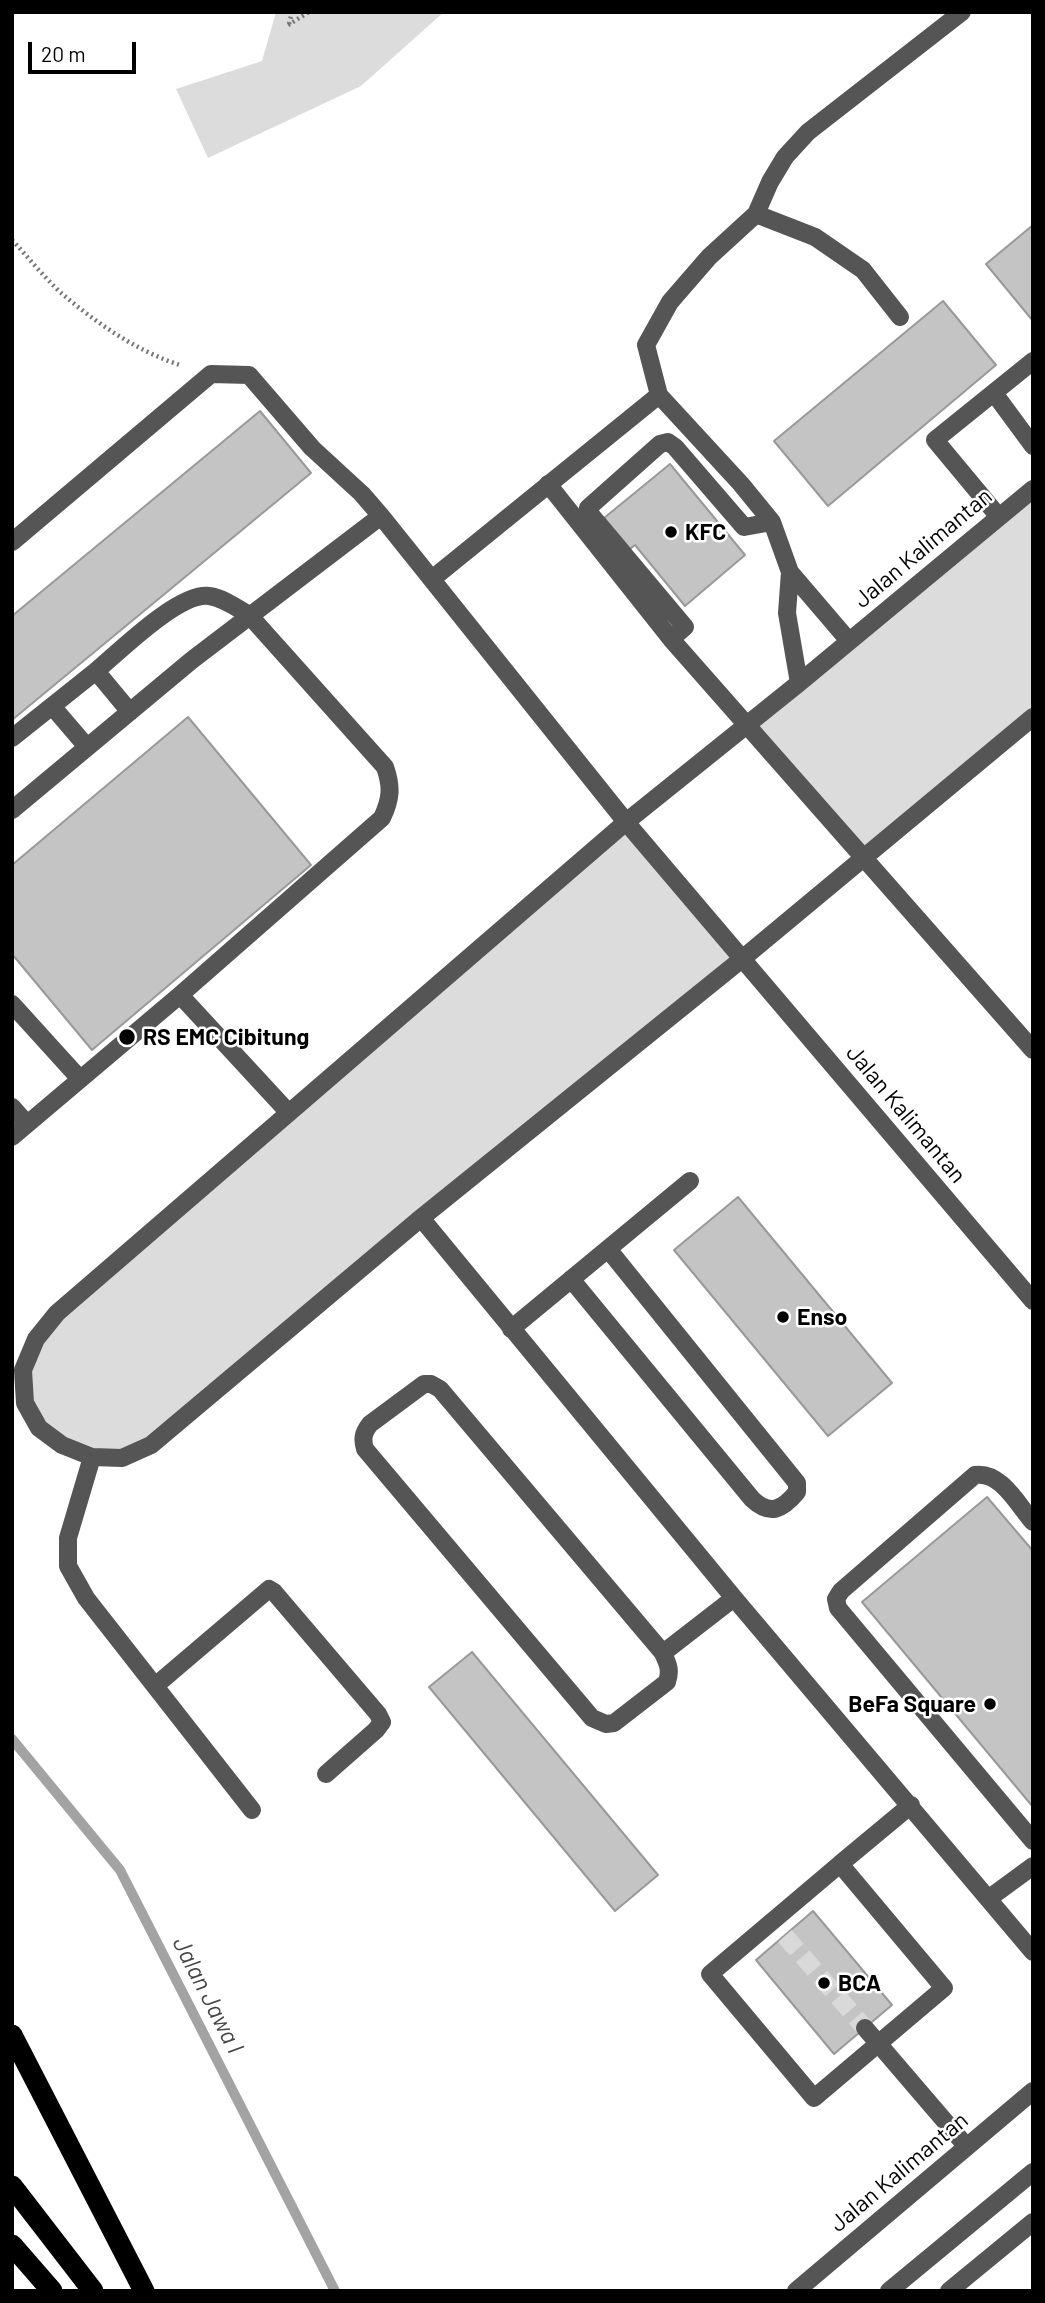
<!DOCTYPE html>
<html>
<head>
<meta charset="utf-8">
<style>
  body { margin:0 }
  #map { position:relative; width:1045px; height:2303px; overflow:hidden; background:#fff; font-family:Barlow,sans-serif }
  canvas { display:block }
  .frame { position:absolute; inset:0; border:14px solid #000; pointer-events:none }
  .scale { position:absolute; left:28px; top:42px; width:108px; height:32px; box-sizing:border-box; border:4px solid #000; border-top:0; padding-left:9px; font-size:21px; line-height:24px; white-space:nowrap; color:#000; -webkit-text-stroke:5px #fff; paint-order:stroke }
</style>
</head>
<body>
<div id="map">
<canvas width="1045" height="2303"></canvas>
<div class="frame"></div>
<div class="scale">20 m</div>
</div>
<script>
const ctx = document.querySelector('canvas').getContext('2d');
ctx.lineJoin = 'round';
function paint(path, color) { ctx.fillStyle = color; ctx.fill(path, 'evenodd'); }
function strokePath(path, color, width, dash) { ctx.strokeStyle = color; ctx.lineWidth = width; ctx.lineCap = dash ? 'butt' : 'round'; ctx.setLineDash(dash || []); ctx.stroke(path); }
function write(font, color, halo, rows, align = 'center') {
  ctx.font = font + ' Barlow,sans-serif'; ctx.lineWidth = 5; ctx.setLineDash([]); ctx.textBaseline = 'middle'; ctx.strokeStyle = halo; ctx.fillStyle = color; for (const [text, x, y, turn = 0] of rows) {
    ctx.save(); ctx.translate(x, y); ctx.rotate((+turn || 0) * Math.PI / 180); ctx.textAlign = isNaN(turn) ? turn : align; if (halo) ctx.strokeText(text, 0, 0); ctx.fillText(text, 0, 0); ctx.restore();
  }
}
const green = new Path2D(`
  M 276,12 L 444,12 L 361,86 L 208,158 L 176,89 L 262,61 Z
  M 1033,489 L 1033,717 L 863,858 L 748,725 Z
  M 626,822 L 742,959 L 122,1458 L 62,1445 L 25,1403 L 36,1339 Z`);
const stream = new Path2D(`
  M 12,1739 L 120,1870 L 335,2291`);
const building = new Path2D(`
  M 1033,225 L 1033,321 L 986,264 Z
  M 943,301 L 996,365 L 828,506 L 774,441 Z
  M 260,411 L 311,473 L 12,720 L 12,616 Z
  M 670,464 L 745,555 L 685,606 L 635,545 L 630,549 L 604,518 Z
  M 188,717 L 311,865 L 92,1050 L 12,954 L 12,865 Z
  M 738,1197 L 892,1383 L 828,1436 L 674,1250 Z
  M 987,1497 L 1033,1551 L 1033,1807 L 862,1602 Z
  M 472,1652 L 658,1875 L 615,1911 L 429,1687 Z
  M 813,1911 L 892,2005 L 834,2054 L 756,1960 Z`);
const minorTunnel = new Path2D(`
  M 785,1936 L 865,2028`);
const path = new Path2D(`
  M 289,24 L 292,12
  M 288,25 L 309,12
  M 12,240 C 28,257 43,276 60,292 C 95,322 136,351 180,365`);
const minor = new Path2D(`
  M 756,214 L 815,237 L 863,270 L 900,317
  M 994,393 L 1033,446
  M 548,484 L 671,639
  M 1033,489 L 799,683 L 626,822 L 57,1313 L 36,1339 L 23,1370 L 25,1403 L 39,1428 L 62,1445 L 92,1457 L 122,1458 L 151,1445 L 421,1218 L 742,959 L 1033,717
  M 999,517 L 935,440 L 1033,361
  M 772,522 L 744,527 L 675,447 L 668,442 L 660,444 L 588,508 L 591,515 L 685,627 L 671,639 L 1033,1050
  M 12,542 L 211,374 L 249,375 L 312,448 L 362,494 L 381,516 L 626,822 L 1033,1301
  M 790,572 L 849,641
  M 432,579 L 659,395
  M 799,683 L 787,613 L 790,572 L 772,522 L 741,484 L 659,395 L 646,345 L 670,302 L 709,257 L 756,214 L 770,182 L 785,157 L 808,132 L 962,12
  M 52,706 L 87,747
  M 12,738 L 96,671 L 130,712
  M 12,810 L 192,660 L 381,516
  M 180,995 L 289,1113
  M 12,1004 L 80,1079
  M 12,1107 L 27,1124
  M 12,1137 L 180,995 L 382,818 C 391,799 392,787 385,767 L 249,615 C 237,608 224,598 209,596 C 179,592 120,651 96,671
  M 421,1218 L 734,1598 L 1033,1952
  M 571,1279 L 752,1499 C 770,1516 782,1510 797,1492 L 797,1483 L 608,1249
  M 511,1329 L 690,1181
  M 424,1384 L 431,1384 L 440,1389 L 663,1653 C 668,1664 671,1670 667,1682 L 614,1723 L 606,1724 L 592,1718 L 365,1449 C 362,1439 363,1433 370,1424 Z
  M 92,1457 L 68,1538 L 68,1566 L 86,1598 L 252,1810
  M 1033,1522 C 1018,1505 1001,1471 975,1475 L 841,1591 L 836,1599 L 838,1608 L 1033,1841
  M 663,1653 L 734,1598
  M 155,1686 L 269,1589 L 274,1592 L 378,1714 L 382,1722 L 376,1730 L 326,1774
  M 840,1864 L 944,1988 L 814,2098 L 710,1974 Z
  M 840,1864 L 911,1805
  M 988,1899 L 1033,1866
  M 865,2028 L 967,2147
  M 796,2291 L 1033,2091
  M 889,2291 L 1033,2172
  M 949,2291 L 1033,2222`);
const highway = new Path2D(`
  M 12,2035 L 144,2291
  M 12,2186 L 93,2291
  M 12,2245 L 52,2291`);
const markers = [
  [671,532,7,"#000"],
  [127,1037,9,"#000"],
  [783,1317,7,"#000"],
  [990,1704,7,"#000"],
  [824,1983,7,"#000"]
];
const poiNames = [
  ["KFC",685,532],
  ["RS EMC Cibitung",143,1037],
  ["Enso",797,1317],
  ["BeFa Square",976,1704,"right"],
  ["BCA",838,1983]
];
const streetNames = [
  ["Jalan Kalimantan",923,548,-40],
  ["Jalan Kalimantan",906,1114,50],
  ["Jalan Kalimantan",899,2172,-40]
];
const waterNames = [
  ["Jalan Jawa I",208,1995,63]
];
paint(green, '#dcdcdc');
strokePath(stream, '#a3a3a3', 10);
paint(building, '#c4c4c4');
strokePath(building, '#999', 2);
strokePath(minorTunnel, '#d9d9d9', 18, [18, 9]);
strokePath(path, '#777', 4.5, [2, 3.5]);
strokePath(minor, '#555', 18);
strokePath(highway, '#000', 21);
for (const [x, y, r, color] of markers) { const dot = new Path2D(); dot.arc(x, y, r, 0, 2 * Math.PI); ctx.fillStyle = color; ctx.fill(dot); strokePath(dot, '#fff', 2.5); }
write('bold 23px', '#000', '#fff', poiNames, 'left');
write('23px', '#000', '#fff', streetNames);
write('italic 24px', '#444', '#fff', waterNames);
</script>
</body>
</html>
